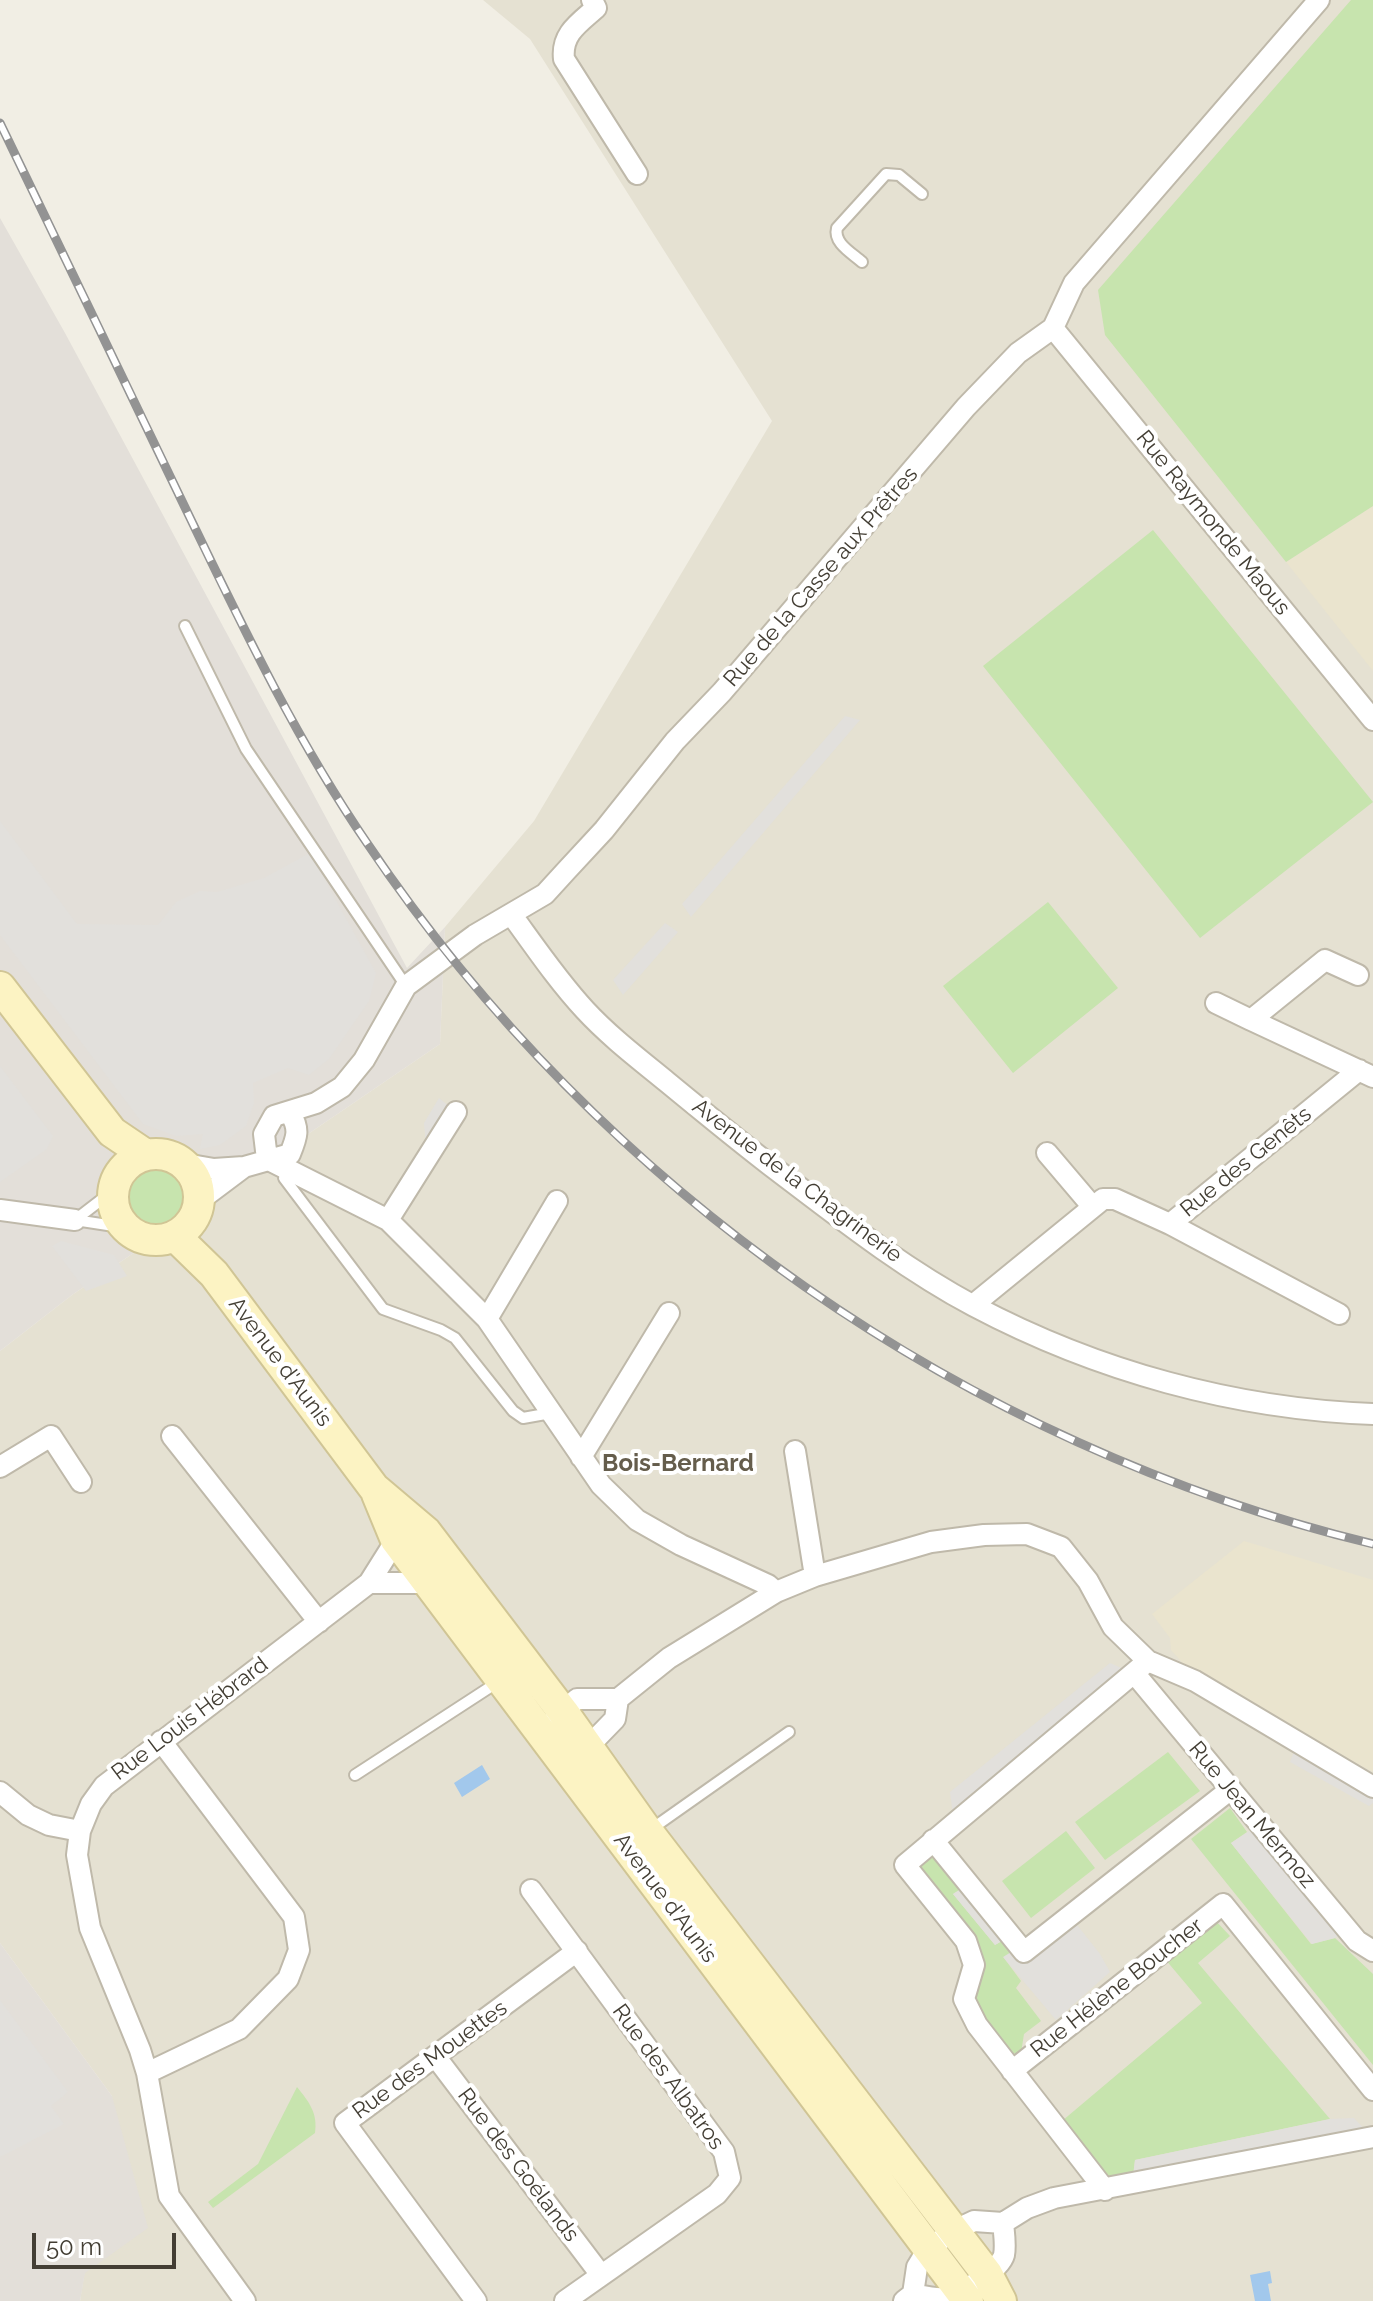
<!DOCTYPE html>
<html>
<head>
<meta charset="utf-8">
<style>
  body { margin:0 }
  #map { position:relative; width:1373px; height:2301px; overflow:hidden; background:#f1eee4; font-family:Raleway,sans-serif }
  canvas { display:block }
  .scale { position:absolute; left:32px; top:2233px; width:144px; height:36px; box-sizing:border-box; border:4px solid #433e34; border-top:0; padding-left:10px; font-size:24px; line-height:28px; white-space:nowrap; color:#433e34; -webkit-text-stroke:6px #fff; paint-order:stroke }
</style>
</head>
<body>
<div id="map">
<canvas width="1373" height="2301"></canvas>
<div class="scale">50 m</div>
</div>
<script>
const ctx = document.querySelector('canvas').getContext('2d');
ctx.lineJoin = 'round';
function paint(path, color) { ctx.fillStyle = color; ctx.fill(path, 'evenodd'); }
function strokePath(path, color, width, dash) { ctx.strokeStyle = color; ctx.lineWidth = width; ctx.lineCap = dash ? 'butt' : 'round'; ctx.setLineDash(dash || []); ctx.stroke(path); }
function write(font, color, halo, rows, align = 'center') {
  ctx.font = font + ' Raleway,sans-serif'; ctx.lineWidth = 8; ctx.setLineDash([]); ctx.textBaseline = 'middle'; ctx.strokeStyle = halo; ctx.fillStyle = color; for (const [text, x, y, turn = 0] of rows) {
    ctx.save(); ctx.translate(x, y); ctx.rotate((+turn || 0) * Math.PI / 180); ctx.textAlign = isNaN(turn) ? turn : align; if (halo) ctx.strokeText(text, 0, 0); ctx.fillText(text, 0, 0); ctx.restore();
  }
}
const residential = new Path2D(`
  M 483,0 L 1373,0 L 1373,2301 L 80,2301 L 112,2096 L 0,1943 L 0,1351 L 72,1295 L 440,1044 L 445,927 L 534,821 L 772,421 L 530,39 Z`);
const industrial = new Path2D(`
  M 0,218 L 65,333 L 407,968 L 445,927 L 440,1044 L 72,1295 L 0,1351 Z
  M 0,1943 L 112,2096 L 148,2228 L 85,2273 L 80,2301 L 0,2301 Z`);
const education = new Path2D(`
  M 1373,506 L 1373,671 L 1286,562 Z
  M 1244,1541 L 1373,1580 L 1373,1772 L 1291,1730 L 1186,1667 L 1171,1650 L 1170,1638 L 1152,1614 Z`);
const green = new Path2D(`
  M 1351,0 L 1373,0 L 1373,506 L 1286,562 L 1105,335 L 1098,290 Z
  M 1153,530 L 1373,802 L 1200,938 L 983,666 Z
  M 1048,902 L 1118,988 L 1013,1073 L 943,986 Z
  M122 1198a31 31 0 1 1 62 0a31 31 0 1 1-62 0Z
  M 1168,1752 L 1200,1791 L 1105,1860 L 1075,1822 Z
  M 1230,1808 L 1247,1832 L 1231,1843 L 1311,1944 L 1335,1938 L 1373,1974 L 1373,2065 L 1191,1839 Z
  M 1066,1831 L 1095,1868 L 1031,1918 L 1002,1881 Z
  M 929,1855 L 938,1856 L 964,1887 L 953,1894 L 995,1945 L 1005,1939 L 1014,1950 L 1004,1958 L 1021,1981 L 1016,1988 L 1041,2021 L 1024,2034 L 1021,2053 L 1010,2054 L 975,2009 L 977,1983 L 917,1866 Z
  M 1214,1919 L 1230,1936 L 1198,1963 L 1330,2119 L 1135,2160 L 1133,2175 L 1107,2177 L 1062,2121 L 1202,2003 L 1165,1959 Z
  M 297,2087 C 309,2102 318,2113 315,2133 L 213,2208 L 208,2202 L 258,2164 Z`);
const parking = new Path2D(`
  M 845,716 L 860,720 L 691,917 L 682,904 Z
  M 0,821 L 77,924 L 158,925 L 176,902 L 200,891 L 217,892 L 264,878 L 310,853 L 376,973 L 369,1001 L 329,1059 L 309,1075 L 288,1068 L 253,1083 L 254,1103 L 246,1126 L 220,1145 L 200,1149 L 203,1134 L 176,1136 L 143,1124 L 0,935 Z
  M 665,923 L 678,932 L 623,995 L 613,980 Z
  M 0,1066 L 53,1136 L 47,1149 L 0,1182 Z
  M 439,1098 L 456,1112 L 427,1160 L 424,1123 Z
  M 61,1241 L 114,1255 L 127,1276 L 86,1291 L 52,1246 Z
  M 1110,1663 L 1135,1674 L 954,1823 L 950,1792 Z
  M 1298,1741 L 1373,1787 L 1373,1803 L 1369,1806 L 1290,1762 Z
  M 1260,1824 L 1347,1930 L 1335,1938 L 1312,1944 L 1231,1843 Z
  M 964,1887 L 1011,1936 L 995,1945 L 953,1894 Z
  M 1070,1916 L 1100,1954 L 1110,1972 L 1056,2020 L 1003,1957 Z
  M 0,2000 L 68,2092 L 51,2106 L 64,2124 L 0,2157 Z
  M 1354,2118 L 1372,2137 L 1132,2189 L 1135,2160 L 1330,2119 Z`);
const water = new Path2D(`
  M 482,1765 L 490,1779 L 462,1797 L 454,1783 Z
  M 1270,2271 L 1272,2283 L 1268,2284 L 1271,2301 L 1255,2301 L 1250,2275 Z`);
const service = new Path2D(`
  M 862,262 C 852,253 833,243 837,228 L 886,174 L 899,175 L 922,194
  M 185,626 L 246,749 L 406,986
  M 287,1168 L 284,1178 L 383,1309 L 441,1330 L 455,1338 L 513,1411 L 523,1418 L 551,1413
  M 75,1220 L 127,1228
  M 75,1220 L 114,1190
  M 355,1775 L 498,1682
  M 650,1830 L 789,1732`);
const minor = new Path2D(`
  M 592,0 L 596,8 C 579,23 561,34 564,59 L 637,174
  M 1053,328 L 1373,720
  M 511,914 C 535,947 558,981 585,1010 C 610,1037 639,1059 667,1082 C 701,1110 735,1138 770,1165 C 836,1215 901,1267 974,1306 C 1097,1371 1234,1409 1373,1414
  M 1358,975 L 1325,960 L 1251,1020 L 1373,1077
  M 1216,1003 L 1251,1020
  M 1047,1153 L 1092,1206
  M 267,1159 L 264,1134 L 274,1116 L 316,1103 L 342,1087 L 364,1060 L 406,986 L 475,935 L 545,894 L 566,871 L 604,830 L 675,741 L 722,692 L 966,407 L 1018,353 L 1053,328 L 1074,283 L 1319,0
  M 267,1159 L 388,1220 L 487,1319 L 601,1485 L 637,1520 L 681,1545 L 768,1585 L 776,1592
  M 185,1164 L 214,1169 L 244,1167 L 290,1154 C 297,1137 300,1129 290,1113
  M 200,1200 L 244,1167
  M 0,1210 L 75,1220
  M 388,1220 L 456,1112
  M 1170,1224 L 1339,1314
  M 973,1305 L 1103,1199 L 1115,1199 L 1170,1224 L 1359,1070
  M 487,1319 L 557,1201
  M 172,1436 L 319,1622
  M 795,1451 L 815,1576
  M 581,1457 L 669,1313
  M 0,1467 L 51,1436 L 81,1482
  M 369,1583 L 430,1583
  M 1135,1674 L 1357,1941 L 1373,1951
  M 555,1718 L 577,1699 L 618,1699 L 669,1658 L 776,1592 L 815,1576 L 931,1542 L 984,1535 L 1027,1534 L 1061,1547 L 1088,1581 L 1113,1627 L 1148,1661 L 1195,1681 L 1373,1787
  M 579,1756 L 615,1719 L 618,1699
  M 0,1792 L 28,1815 L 49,1825 L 80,1831
  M 933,1840 L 1024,1952 L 1231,1789
  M 531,1890 L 724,2152 L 730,2178 L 717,2194 L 565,2301
  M 435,2056 L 601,2275
  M 1012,2071 L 1223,1904 L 1373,2090
  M 147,2073 L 239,2029 L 288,1979 L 299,1950 L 294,1917 L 161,1741
  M 1105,2190 L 977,2025 L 964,1999 L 974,1965 L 966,1941 L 905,1865 L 1148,1661
  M 1003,2223 L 1027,2208 L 1054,2198 L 1373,2137
  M 245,2301 L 169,2196 L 147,2073 L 140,2050 L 90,1928 L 77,1855 L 80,1831 L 91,1804 L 104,1786 L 369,1583 L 396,1540 L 407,1537
  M 476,2301 L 345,2123 L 577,1951
  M 904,2301 L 913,2294 C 923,2296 935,2299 944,2298 C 960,2295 1000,2270 1004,2255 C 1006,2245 1004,2233 1003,2223 L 974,2221 L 953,2231 L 928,2249 L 917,2267 L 913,2294`);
const secondary = new Path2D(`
  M 0,987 L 112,1132 L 146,1155
  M113 1197a43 43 0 1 1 86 0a43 43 0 1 1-86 0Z
  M 175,1236 L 214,1274 L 374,1488 L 426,1532 L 563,1712 L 648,1832 L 987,2274 L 1001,2301
  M 377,1494 L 396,1540 L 968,2301`);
const rail = new Path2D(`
  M 0,123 C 60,248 120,372 180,497 C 237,615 293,735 367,843 C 600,1190 967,1446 1373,1544`);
const streetNames = [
  ["Rue Raymonde Maous",1213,523,51],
  ["Rue de la Casse aux Prêtres",821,577,-49],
  ["Rue des Genêts",1246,1162,-39],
  ["Avenue de la Chagrinerie",797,1181,37],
  ["Avenue d'Aunis",280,1362,53],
  ["Rue Louis Hébrard",190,1719,-37],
  ["Rue Jean Mermoz",1252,1815,50],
  ["Avenue d'Aunis",665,1898,53],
  ["Rue Hélène Boucher",1117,1988,-38],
  ["Rue des Mouettes",430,2060,-36],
  ["Rue des Albatros",668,2077,54],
  ["Rue des Goélands",518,2165,53]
];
const neighbourhoodNames = [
  ["Bois-Bernard",678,1464]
];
paint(residential, '#e5e1d2');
paint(industrial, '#e3dfd9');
paint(education, '#eae4ce');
paint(green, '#c7e4ae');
paint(parking, '#e2e0dc');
paint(water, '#a2c8ec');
strokePath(service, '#bfb9aa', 14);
strokePath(minor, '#bfb9aa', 24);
strokePath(secondary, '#d0c595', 34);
strokePath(service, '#fff', 10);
strokePath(minor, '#fff', 20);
strokePath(secondary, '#fcf3c3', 30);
strokePath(rail, '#939393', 9);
strokePath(rail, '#fff', 6, [18]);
write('22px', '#433e34', '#fff', streetNames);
write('bold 24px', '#655d4c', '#fff', neighbourhoodNames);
</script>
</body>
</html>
